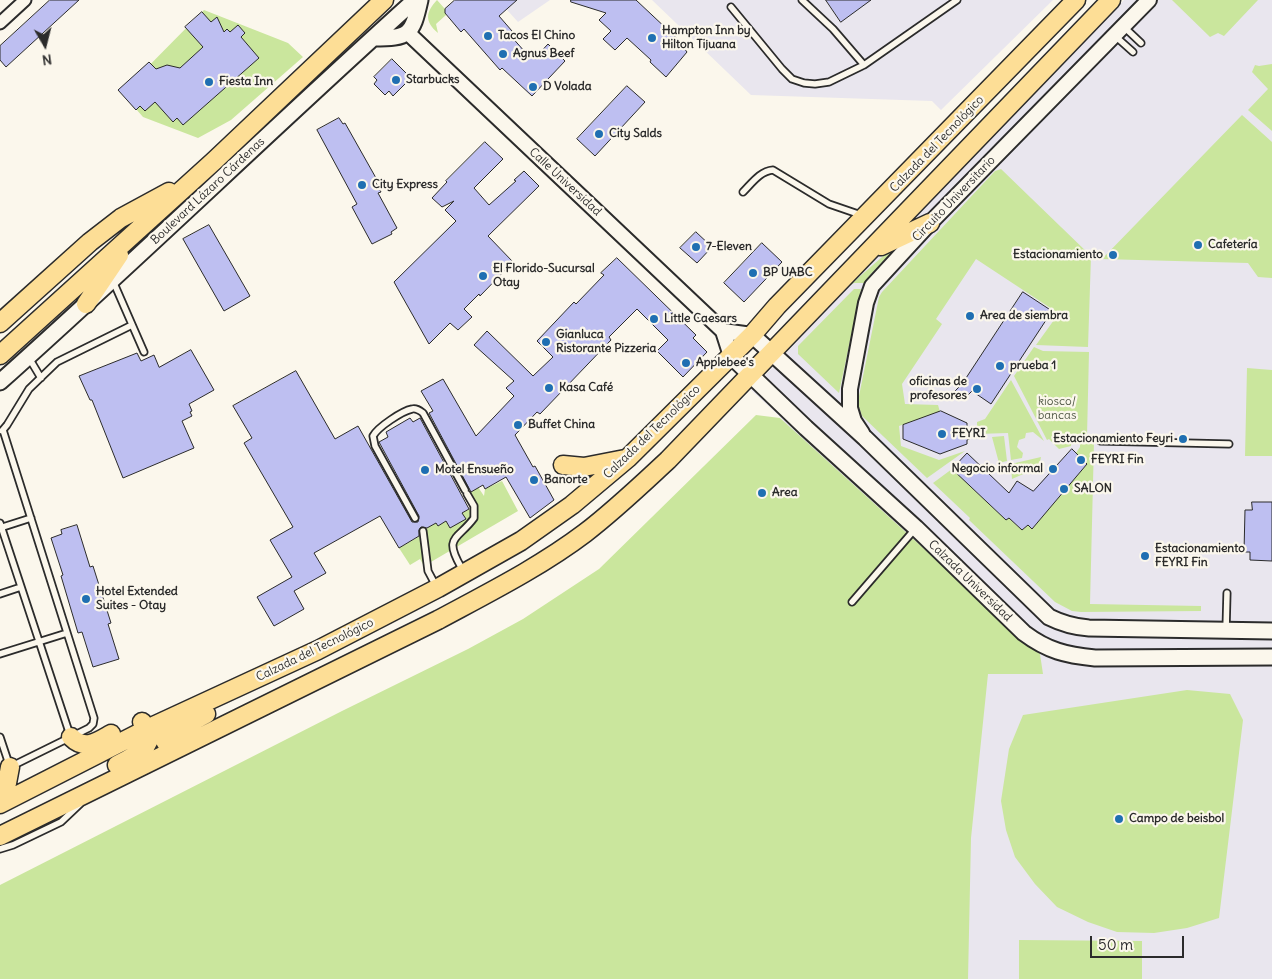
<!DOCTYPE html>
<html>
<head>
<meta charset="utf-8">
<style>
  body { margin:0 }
  #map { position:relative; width:1272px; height:979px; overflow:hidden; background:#fbf7ec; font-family:Delius,sans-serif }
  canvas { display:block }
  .north { position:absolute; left:20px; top:20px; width:50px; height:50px; -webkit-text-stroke:4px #fbf7ec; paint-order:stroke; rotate:172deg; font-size:14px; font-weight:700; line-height:20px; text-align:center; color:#2b2b2b }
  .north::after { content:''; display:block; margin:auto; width:18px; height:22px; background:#2b2b2b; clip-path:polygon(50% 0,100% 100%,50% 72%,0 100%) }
  .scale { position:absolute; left:1090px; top:936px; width:94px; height:22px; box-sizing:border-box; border:2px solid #2b2b2b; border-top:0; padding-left:6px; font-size:15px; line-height:18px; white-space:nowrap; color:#2b2b2b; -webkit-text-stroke:4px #fbf7ec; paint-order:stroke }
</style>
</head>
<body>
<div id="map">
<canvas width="1272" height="979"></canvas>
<div class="north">N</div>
<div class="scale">50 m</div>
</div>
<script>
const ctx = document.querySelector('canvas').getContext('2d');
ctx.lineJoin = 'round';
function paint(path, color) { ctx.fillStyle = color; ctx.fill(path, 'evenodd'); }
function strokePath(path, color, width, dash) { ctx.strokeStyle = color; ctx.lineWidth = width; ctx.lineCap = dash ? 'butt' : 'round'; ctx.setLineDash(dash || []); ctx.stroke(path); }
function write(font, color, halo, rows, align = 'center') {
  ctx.font = font + ' Delius,sans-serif'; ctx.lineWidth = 4.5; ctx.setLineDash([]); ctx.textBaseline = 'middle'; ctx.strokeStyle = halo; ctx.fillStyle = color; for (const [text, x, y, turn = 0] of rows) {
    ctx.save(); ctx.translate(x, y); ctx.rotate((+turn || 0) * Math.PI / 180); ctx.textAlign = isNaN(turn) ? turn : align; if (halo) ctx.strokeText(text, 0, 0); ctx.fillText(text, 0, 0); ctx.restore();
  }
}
const built = new Path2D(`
  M 498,0 L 550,0 L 518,22 Z
  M 652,0 L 1053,0 L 941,110 L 932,101 L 751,95 Z
  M 1124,0 L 1272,0 L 1272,979 L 961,979 L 834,477 L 777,414 L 751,390 L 969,160 Z`);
const green = new Path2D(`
  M 437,0 L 445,9 L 446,15 L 436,24 L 438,33 C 424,21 426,12 437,0 Z
  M 1172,0 L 1258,0 L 1224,36 L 1218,33 L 1210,37 Z
  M 204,10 L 288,43 L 303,57 L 231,120 L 198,138 L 143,117 L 122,93 Z
  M 1272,64 L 1272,131 L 1248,110 L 1268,89 L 1252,72 L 1255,65 L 1259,66 Z
  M 1242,115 L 1272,142 L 1272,278 L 1258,277 L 1248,263 L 1102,259 Z
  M 1001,169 L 1091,256 L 1088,347 L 1036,345 L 1054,320 L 1058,320 L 1061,315 L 976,259 L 936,319 L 942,324 L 902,384 L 905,404 L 938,405 L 940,412 L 899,426 L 901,446 L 939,460 L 965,451 L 927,478 L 862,416 L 859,407 L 859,396 L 879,297 L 882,292 L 995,171 Z
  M 898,243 L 899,244 L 870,275 L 864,283 L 854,283 L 849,286 Z
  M 854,289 L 861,289 L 839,393 L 798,354 L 798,346 Z
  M 1034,347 L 1043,351 L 1089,352 L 1087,436 L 1072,436 L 1071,446 L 1059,449 L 1049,439 L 1047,440 L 1014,376 Z
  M 1247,368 L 1272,370 L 1272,456 L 1245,456 Z
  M 1011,380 L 1044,441 L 1033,432 L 1026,433 L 1025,438 L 1019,440 L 1017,447 L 1023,453 L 1022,458 L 1011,460 L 1008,433 L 977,434 L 977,422 L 985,419 Z
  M 756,415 L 780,418 L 1040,654 L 1043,674 L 988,674 L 971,838 L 968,979 L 0,979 L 0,885 L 342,711 L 468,649 L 523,619 L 599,569 Z
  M 1004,436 L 1007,461 L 999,463 L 992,437 Z
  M 1080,442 L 1094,442 L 1090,604 L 1201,606 L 1201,611 L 1081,612 L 1072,611 L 1055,602 L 969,520 L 970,518 L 933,483 L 952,469 L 1006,520 L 1009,518 L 1022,530 L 1028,525 L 1032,528 L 1087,464 L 1076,453 L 1080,447 Z
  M 1041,457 L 1039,467 L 1012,479 L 1011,464 Z
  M 502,481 L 518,511 L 424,566 L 420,559 L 410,565 L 399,548 L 420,536 L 419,533 L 436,523 L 438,526 L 446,521 L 450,528 L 462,513 L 472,508 L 465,495 L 478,487 L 484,496 L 485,489 Z
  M 1187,690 L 1230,694 L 1243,720 L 1219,918 L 1187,928 L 1154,933 L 1117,932 L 1088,922 L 1057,907 L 1035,884 L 1015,857 L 1006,830 L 1001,801 L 1009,749 L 1023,715 Z
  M 1019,940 L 1142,941 L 1142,979 L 1019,979 Z`);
const building = new Path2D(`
  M 50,0 L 79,0 L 6,67 L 0,60 L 0,46 Z
  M 455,0 L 517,0 L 499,16 L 512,31 L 509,34 L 526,53 L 528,51 L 535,58 L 548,44 L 565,61 L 532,96 L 502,68 L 500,70 L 464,29 L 461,32 L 445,13 L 445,9 Z
  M 571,0 L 636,0 L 685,46 L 684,48 L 687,52 L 666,77 L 650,62 L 651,60 L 627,38 L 615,50 L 603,39 L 611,31 L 599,20 L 606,13 L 571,2 Z
  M 826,0 L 871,0 L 841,22 Z
  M 202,12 L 211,22 L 217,17 L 224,32 L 227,29 L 230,32 L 238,25 L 245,33 L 241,37 L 259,58 L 183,125 L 177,118 L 173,122 L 155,102 L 145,111 L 140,106 L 136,110 L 118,90 L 149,62 L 156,69 L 167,65 L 180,68 L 203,47 L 185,27 Z
  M 392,59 L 411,78 L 393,96 L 389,91 L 385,95 L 374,84 L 377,80 L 374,77 Z
  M 627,86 L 645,102 L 595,156 L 577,139 Z
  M 339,118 L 343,124 L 345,123 L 376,178 L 374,179 L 381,192 L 378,193 L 397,228 L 391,232 L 392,234 L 372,244 L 352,207 L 357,204 L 317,130 Z
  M 485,142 L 503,159 L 474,188 L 489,205 L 516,181 L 514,180 L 524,171 L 539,186 L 488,236 L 513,262 L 480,296 L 479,294 L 464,309 L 472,317 L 458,330 L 450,323 L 429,344 L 394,282 L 456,221 L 445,210 L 454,201 L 442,207 L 432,198 L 447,182 L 446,181 Z
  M 209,225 L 250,296 L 224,311 L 183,239 Z
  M 696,232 L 712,247 L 697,263 L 680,248 Z
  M 762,243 L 782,262 L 744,302 L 724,283 Z
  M 617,258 L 696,335 L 693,338 L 707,352 L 683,377 L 657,351 L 668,340 L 637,309 L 609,337 L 611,340 L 540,414 L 537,412 L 515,435 L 533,467 L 535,466 L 554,500 L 530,518 L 506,477 L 485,489 L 483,485 L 471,492 L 429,413 L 433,411 L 421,391 L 443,379 L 476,436 L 514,396 L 506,388 L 514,381 L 474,345 L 487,331 L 533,376 L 553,357 L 537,341 L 574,302 L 576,304 L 604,275 L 601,273 Z
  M 1023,292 L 1052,311 L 991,404 L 972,391 L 963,400 L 955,391 L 962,384 Z
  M 191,350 L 214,390 L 189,404 L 192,411 L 190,412 L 192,416 L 182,421 L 194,448 L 123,478 L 92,400 L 90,400 L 79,376 L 137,353 L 141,361 L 154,355 L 159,367 Z
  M 296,371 L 335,439 L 358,426 L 412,522 L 418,522 L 419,516 L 379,442 L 388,437 L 386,432 L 410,418 L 413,422 L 420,418 L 469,509 L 462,513 L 466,519 L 450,528 L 446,521 L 438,526 L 436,523 L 427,528 L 421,527 L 419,530 L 419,536 L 399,548 L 380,516 L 314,553 L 326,573 L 294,591 L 304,609 L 274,626 L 257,597 L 292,577 L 270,540 L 293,527 L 244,443 L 252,438 L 233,406 Z
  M 941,411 L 967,423 L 967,428 L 971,430 L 971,438 L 967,440 L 967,444 L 940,454 L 903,439 L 903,425 Z
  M 1072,449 L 1087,464 L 1032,529 L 1028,525 L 1022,530 L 1009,518 L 1006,520 L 952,469 L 967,453 L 1009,493 L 1017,481 L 1033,491 Z
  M 1252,502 L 1272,502 L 1272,561 L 1250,560 L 1250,552 L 1244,552 L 1245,510 L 1252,510 Z
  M 77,525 L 90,567 L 93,566 L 111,623 L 108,624 L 119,659 L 93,667 L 82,632 L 78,633 L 61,576 L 63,575 L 51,538 L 62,534 L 61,530 Z`);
const service = new Path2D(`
  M 802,0 L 833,29 L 864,65
  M 731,7 L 782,69 L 792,79 L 804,83 L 815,84 L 829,82 L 864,65 L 957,0
  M 1123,26 L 1141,43
  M 1114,35 L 1133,52
  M 743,192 C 752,183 760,171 773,170 L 829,204 L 861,215
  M 113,281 L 144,352
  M 29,358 L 41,378
  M 2,431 L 7,425 L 29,389 L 57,362 L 132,325
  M 1100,441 L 1229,444
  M 415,518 L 375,446 L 373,436 C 378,427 402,411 412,409 C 416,408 419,410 423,413 L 465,490
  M 0,523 L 70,735
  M 0,528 L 31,518
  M 423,531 L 428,571 L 436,586
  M 467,568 L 461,567 C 443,536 458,540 474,518 L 474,506 L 467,494
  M 0,594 L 21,587
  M 852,602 L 915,529
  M 1226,630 L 1227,593
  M 0,654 L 67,633
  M 0,737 L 10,767 L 89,728 L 93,724 L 94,718 L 3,430
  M 0,849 L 13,845 L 61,822 L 80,804`);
const minor = new Path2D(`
  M 0,23 L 25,0`);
const tertiary = new Path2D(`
  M 408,33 L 723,331 L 731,356
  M 723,331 L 752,335
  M 862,433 L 854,421 L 850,408 L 850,389 L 866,303 L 872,286 L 930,223 L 1149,0`);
const secondary = new Path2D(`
  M 373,38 C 409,38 412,36 420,0
  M 752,335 L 865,438 L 1049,617 C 1063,624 1074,627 1089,628 L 1272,631
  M 731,356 L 806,428 L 916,528 L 1024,633 C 1048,651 1066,655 1095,658 L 1272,657
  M 0,382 C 140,257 275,126 415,0`);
const primary = new Path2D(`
  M 881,246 L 930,223
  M 563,465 L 584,467 L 625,459
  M 71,737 C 85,751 97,742 111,734
  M 178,747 L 168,746 L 164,739 L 168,734 L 206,714
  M 117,765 C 133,757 163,743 142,722
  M 0,791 L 7,783 L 10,767
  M 0,804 L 147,729 L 318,650 L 438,588 L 521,541 L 572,505 L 628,458 L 752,335 L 777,306 L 1076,0
  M 0,836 L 438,620 C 488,593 540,567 585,533 C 615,510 641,485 668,460 L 1111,0`);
const trunk = new Path2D(`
  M 86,304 L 119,255
  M 0,323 L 90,242 L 121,218 L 169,192
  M 0,355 L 214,161 L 384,0`);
const markers = [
  [488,36,5,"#1f6fb2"],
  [652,38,5,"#1f6fb2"],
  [503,54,5,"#1f6fb2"],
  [396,80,5,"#1f6fb2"],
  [209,82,5,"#1f6fb2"],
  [533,87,5,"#1f6fb2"],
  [599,134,5,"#1f6fb2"],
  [362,185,5,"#1f6fb2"],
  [1198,245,5,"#1f6fb2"],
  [696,247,5,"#1f6fb2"],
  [1113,255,5,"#1f6fb2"],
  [753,273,5,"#1f6fb2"],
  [483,276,5,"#1f6fb2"],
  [970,316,5,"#1f6fb2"],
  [654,319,5,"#1f6fb2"],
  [546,342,5,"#1f6fb2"],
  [686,363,5,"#1f6fb2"],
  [1000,366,5,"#1f6fb2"],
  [549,388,5,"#1f6fb2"],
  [977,389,5,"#1f6fb2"],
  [518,425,5,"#1f6fb2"],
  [942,434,5,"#1f6fb2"],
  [1183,439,5,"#1f6fb2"],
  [1081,460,5,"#1f6fb2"],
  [1053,469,5,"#1f6fb2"],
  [425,470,5,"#1f6fb2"],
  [534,480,5,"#1f6fb2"],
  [1064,489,5,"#1f6fb2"],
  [762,493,5,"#1f6fb2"],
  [1145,556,5,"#1f6fb2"],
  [86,599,5,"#1f6fb2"],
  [1119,819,5,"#1f6fb2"]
];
const poiNames = [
  ["Hampton Inn by",662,31],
  ["Hilton Tijuana",662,45],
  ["Tacos El Chino",498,36],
  ["Agnus Beef",513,54],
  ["Starbucks",406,80],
  ["Fiesta Inn",219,82],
  ["D Volada",543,87],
  ["City Salds",609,134],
  ["City Express",372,185],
  ["Cafetería",1208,245],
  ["7-Eleven",706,247],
  ["Estacionamiento",1103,255,"right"],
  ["El Florido-Sucursal",493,269],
  ["Otay",493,283],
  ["BP UABC",763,273],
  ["Area de siembra",980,316],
  ["Little Caesars",664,319],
  ["Gianluca",556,335],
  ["Ristorante Pizzeria",556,349],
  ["Applebee's",696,363],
  ["prueba 1",1010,366],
  ["oficinas de",967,382,"right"],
  ["profesores",967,396,"right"],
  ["Kasa Café",559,388],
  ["Buffet China",528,425],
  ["FEYRI",952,434],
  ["Estacionamiento Feyri",1173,439,"right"],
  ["FEYRI Fin",1091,460],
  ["Negocio informal",1043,469,"right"],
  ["Motel Ensueño",435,470],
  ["Banorte",544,480],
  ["SALON",1074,489],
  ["Area",772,493],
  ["Estacionamiento",1155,549],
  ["FEYRI Fin",1155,563],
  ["Hotel Extended",96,592],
  ["Suites - Otay",96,606],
  ["Campo de beisbol",1129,819]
];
const streetNames = [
  ["Calzada del Tecnológico",937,144,-46],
  ["Calle Universidad",565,182,43],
  ["Boulevard Lázaro Cárdenas",208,191,-43],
  ["Circuito Universitario",954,199,-46],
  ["Calzada del Tecnológico",652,432,-44],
  ["Calzada Universidad",970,581,44],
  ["Calzada del Tecnológico",315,650,-26]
];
const parkNames = [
  ["kiosco/",1057,402],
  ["bancas",1057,416]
];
paint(built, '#e9e6ee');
paint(green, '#cae69d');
paint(building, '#bebff1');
strokePath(building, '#2b2b2b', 1);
strokePath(service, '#2b2b2b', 9);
strokePath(minor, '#2b2b2b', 15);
strokePath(tertiary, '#2b2b2b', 18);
strokePath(secondary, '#2b2b2b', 19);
strokePath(primary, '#2b2b2b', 21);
strokePath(trunk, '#2b2b2b', 21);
strokePath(service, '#fbf7ec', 5.5);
strokePath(minor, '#fbf7ec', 11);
strokePath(tertiary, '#fbf7ec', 14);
strokePath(secondary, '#fbf7ec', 15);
strokePath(primary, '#fdde96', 18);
strokePath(trunk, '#fdde96', 18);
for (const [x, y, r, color] of markers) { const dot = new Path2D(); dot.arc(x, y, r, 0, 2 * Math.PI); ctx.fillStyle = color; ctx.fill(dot); strokePath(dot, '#fbf7ec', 2); }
write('bold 12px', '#2b2b2b', '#fbf7ec', poiNames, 'left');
write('12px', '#2b2b2b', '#fbf7ec', streetNames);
write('12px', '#535a48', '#fbf7ec', parkNames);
</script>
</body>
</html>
